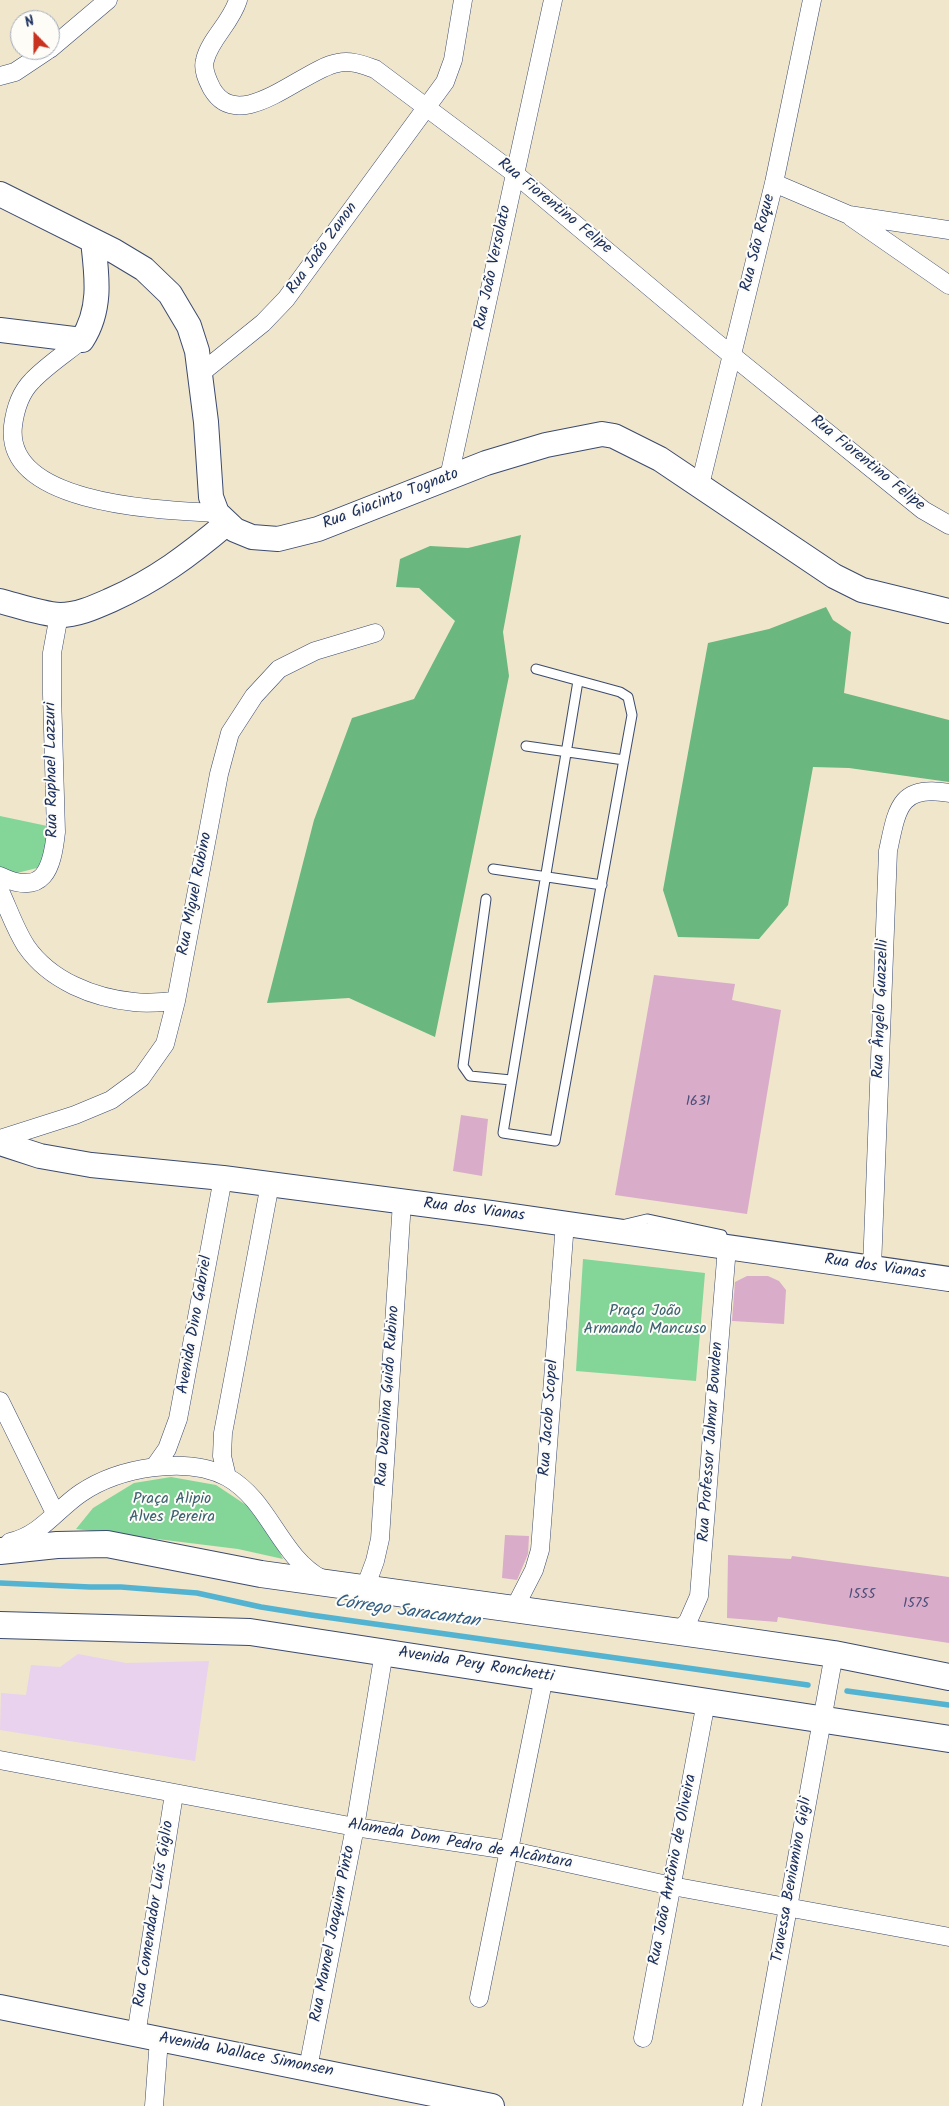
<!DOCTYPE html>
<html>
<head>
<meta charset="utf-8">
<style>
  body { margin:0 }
  #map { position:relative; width:949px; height:2106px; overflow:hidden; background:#f0e6cc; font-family:Kalam,sans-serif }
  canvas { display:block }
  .north { position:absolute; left:10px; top:10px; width:50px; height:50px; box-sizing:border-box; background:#fdfcf7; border:1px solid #a3aaba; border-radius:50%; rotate:338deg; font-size:14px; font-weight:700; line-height:20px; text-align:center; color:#1b2f5e }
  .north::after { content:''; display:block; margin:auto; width:18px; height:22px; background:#c8321e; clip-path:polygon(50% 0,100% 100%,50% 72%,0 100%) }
</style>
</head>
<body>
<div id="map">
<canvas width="949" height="2106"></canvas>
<div class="north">N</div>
</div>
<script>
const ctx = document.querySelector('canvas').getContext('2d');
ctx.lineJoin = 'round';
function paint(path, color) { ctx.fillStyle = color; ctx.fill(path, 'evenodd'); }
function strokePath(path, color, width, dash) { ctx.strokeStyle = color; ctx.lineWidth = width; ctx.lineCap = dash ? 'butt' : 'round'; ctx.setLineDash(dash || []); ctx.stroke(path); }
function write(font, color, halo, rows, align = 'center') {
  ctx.font = font + ' Kalam,sans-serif'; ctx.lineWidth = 4; ctx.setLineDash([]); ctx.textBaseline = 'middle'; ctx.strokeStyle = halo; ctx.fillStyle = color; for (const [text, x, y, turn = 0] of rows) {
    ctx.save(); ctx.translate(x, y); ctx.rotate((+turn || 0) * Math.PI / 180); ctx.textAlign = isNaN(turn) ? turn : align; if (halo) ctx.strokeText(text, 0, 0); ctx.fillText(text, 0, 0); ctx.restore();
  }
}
const built = new Path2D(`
  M 78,1654 L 126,1663 L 209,1661 L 195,1761 L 0,1730 L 1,1693 L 26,1695 L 31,1665 L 60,1667 Z`);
const green = new Path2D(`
  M 0,816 L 52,827 L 45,866 L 13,874 L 0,867 Z
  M 583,1259 L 705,1273 L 696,1381 L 576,1371 Z
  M 171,1477 L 216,1485 L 261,1515 L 283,1559 L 238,1549 L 76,1529 L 93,1508 L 134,1483 Z`);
const forest = new Path2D(`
  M 521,535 L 503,632 L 509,676 L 435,1037 L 349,998 L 267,1003 L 314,820 L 352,718 L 414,699 L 455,621 L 419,588 L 396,587 L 400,559 L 430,546 L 468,548 Z
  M 826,607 L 833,620 L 851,632 L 844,693 L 949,720 L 949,782 L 849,768 L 813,767 L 788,905 L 759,939 L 678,937 L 663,890 L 708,643 L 769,629 Z`);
const stream = new Path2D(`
  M 0,1583 L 90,1587 L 121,1587 L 197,1593 L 261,1607 L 311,1615 L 808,1685
  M 847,1691 L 949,1705`);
const building = new Path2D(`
  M 654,975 L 735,984 L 732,1000 L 781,1010 L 747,1214 L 615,1195 Z
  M 461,1115 L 488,1119 L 482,1176 L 453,1171 Z
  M 747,1276 L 768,1276 L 779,1281 L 786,1290 L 784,1324 L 732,1321 L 735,1282 Z
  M 505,1535 L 529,1536 L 528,1554 L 517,1580 L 502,1578 Z
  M 728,1555 L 791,1559 L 792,1556 L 949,1577 L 949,1643 L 778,1617 L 777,1622 L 727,1618 Z`);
const lane = new Path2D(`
  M 536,669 L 620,692 L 628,697 L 632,715 L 555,1141 L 503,1133 L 578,681
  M 526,746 L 624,760
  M 493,869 L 602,885
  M 486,899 L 463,1066 L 470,1076 L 511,1080
  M 622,1225 L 647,1219 L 722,1235`);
const street = new Path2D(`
  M 238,0 C 231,23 210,39 205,60 C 202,70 208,81 212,89 C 240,136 304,68 338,63 C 351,60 363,65 375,69 L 514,173 L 713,340 L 923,510 L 949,525
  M 50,49 L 108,0
  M 0,76 L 15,72 L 48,50
  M 774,183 L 849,215 L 949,230
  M 851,217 L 949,285
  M 82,340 C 66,353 46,366 32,381 C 20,393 15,410 13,426 C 4,506 164,510 217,513
  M 201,373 L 263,323 L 286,299 L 445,82 L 453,60 L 463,0
  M 449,477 L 553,0
  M 700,485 L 774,183 L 812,0
  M 0,876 C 44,897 52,869 56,832 L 52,694 L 52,653 L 59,615
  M 0,891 C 8,908 15,929 26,946 C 50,981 94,998 134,1002 C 148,1004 163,1002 176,1001
  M 0,1139 L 75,1115 L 111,1100 L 141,1078 L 165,1044 L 176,1001 L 219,774 L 230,733 L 254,696 L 279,669 L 315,651 L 375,633
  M 872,1268 L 888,851 C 897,809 899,784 949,793
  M 0,1401 L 55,1513
  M 155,1466 L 167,1449 L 178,1419 L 223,1178
  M 227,1477 L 222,1456 L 223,1433 L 270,1184
  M 10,1542 C 40,1536 57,1509 81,1493 C 118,1468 186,1455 227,1477 C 270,1501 279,1556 322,1579
  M 365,1588 L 375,1561 L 380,1539 L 402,1202
  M 514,1609 L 534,1570 L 540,1550 L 565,1223
  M 679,1631 L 688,1621 L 699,1596 L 727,1247
  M 0,1760 L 355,1827 L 508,1850 L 672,1886 L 949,1937
  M 479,1998 L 544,1677
  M 136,2035 L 174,1794
  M 643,2038 L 706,1702
  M 308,2068 L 355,1827 L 384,1652
  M 154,2106 L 159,2039
  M 752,2106 L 834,1654`);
const secondary = new Path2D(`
  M 0,194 L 114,251 L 144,269 L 170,294 L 189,326 L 197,351 L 206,422 L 211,497 L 217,513 L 235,530 L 252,537 L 278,539 L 318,529 L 486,463 L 546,445 L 602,434 L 614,436 L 660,459 L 834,576 L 862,590 L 949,611
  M 0,330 L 82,340 C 102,309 97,276 93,241
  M 0,601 C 19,606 41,614 60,615 C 78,615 95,607 111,600 C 156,580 189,555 226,524
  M 0,1143 L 40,1156 L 91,1165 L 223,1178 L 491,1213 L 949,1279
  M 0,2007 L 492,2106`);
const primary = new Path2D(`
  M 0,1551 L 57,1545 L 107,1544 L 261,1574 L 716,1637 L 834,1654 L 949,1677
  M 0,1625 L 250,1632 L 949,1739`);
const numberNames = [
  ["1631",698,1103],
  ["1555",862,1596],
  ["1575",916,1605]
];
const streetNames = [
  ["Rua Fiorentino Felipe",554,207,39],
  ["Rua São Roque",759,243,-76],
  ["Rua João Zanon",323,249,-54],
  ["Rua João Versolato",494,268,-78],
  ["Rua Fiorentino Felipe",867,464,39],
  ["Rua Giacinto Tognato",391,500,-21],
  ["Rua Raphael Lazzuri",53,770,-91],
  ["Rua Miguel Rubino",196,894,-79],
  ["Rua Ângelo Guazzelli",882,1009,-88],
  ["Rua dos Vianas",474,1211,7],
  ["Rua dos Vianas",875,1268,8],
  ["Avenida Dino Gabriel",196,1325,-80],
  ["Rua Duzolina Guido Rubino",389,1396,-86],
  ["Rua Jacob Scopel",550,1418,-86],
  ["Rua Professor Jalmar Bowden",712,1442,-86],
  ["Avenida Pery Ronchetti",476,1666,9],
  ["Alameda Dom Pedro de Alcântara",460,1845,10],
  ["Rua João Antônio de Oliveira",674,1870,-79],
  ["Travessa Beniamino Gigli",793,1880,-80],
  ["Rua Comendador Luís Giglio",155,1914,-81],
  ["Rua Manoel Joaquim Pinto",334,1934,-79],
  ["Avenida Wallace Simonsen",246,2056,11]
];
const parkNames = [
  ["Praça João",645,1312],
  ["Armando Mancuso",645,1330],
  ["Praça Alipio",172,1500],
  ["Alves Pereira",172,1518]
];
const waterNames = [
  ["Córrego Saracantan",407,1613,8]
];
paint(built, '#e8d2ee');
paint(green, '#83d698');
paint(forest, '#6ab780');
strokePath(stream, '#53b3d1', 5.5);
paint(building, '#d9acca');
strokePath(lane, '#3b4a6e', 11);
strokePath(street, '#3b4a6e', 19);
strokePath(secondary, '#3b4a6e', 26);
strokePath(primary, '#3b4a6e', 28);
strokePath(lane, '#fff', 9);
strokePath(street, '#fff', 18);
strokePath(secondary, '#fff', 24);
strokePath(primary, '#fff', 26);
write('14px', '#4a4e79', null, numberNames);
write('16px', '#1b2f5e', '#fdfcf7', streetNames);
write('16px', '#3a616f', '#fdfcf7', parkNames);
write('italic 18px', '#2f5d86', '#fdfcf7', waterNames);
</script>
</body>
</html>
